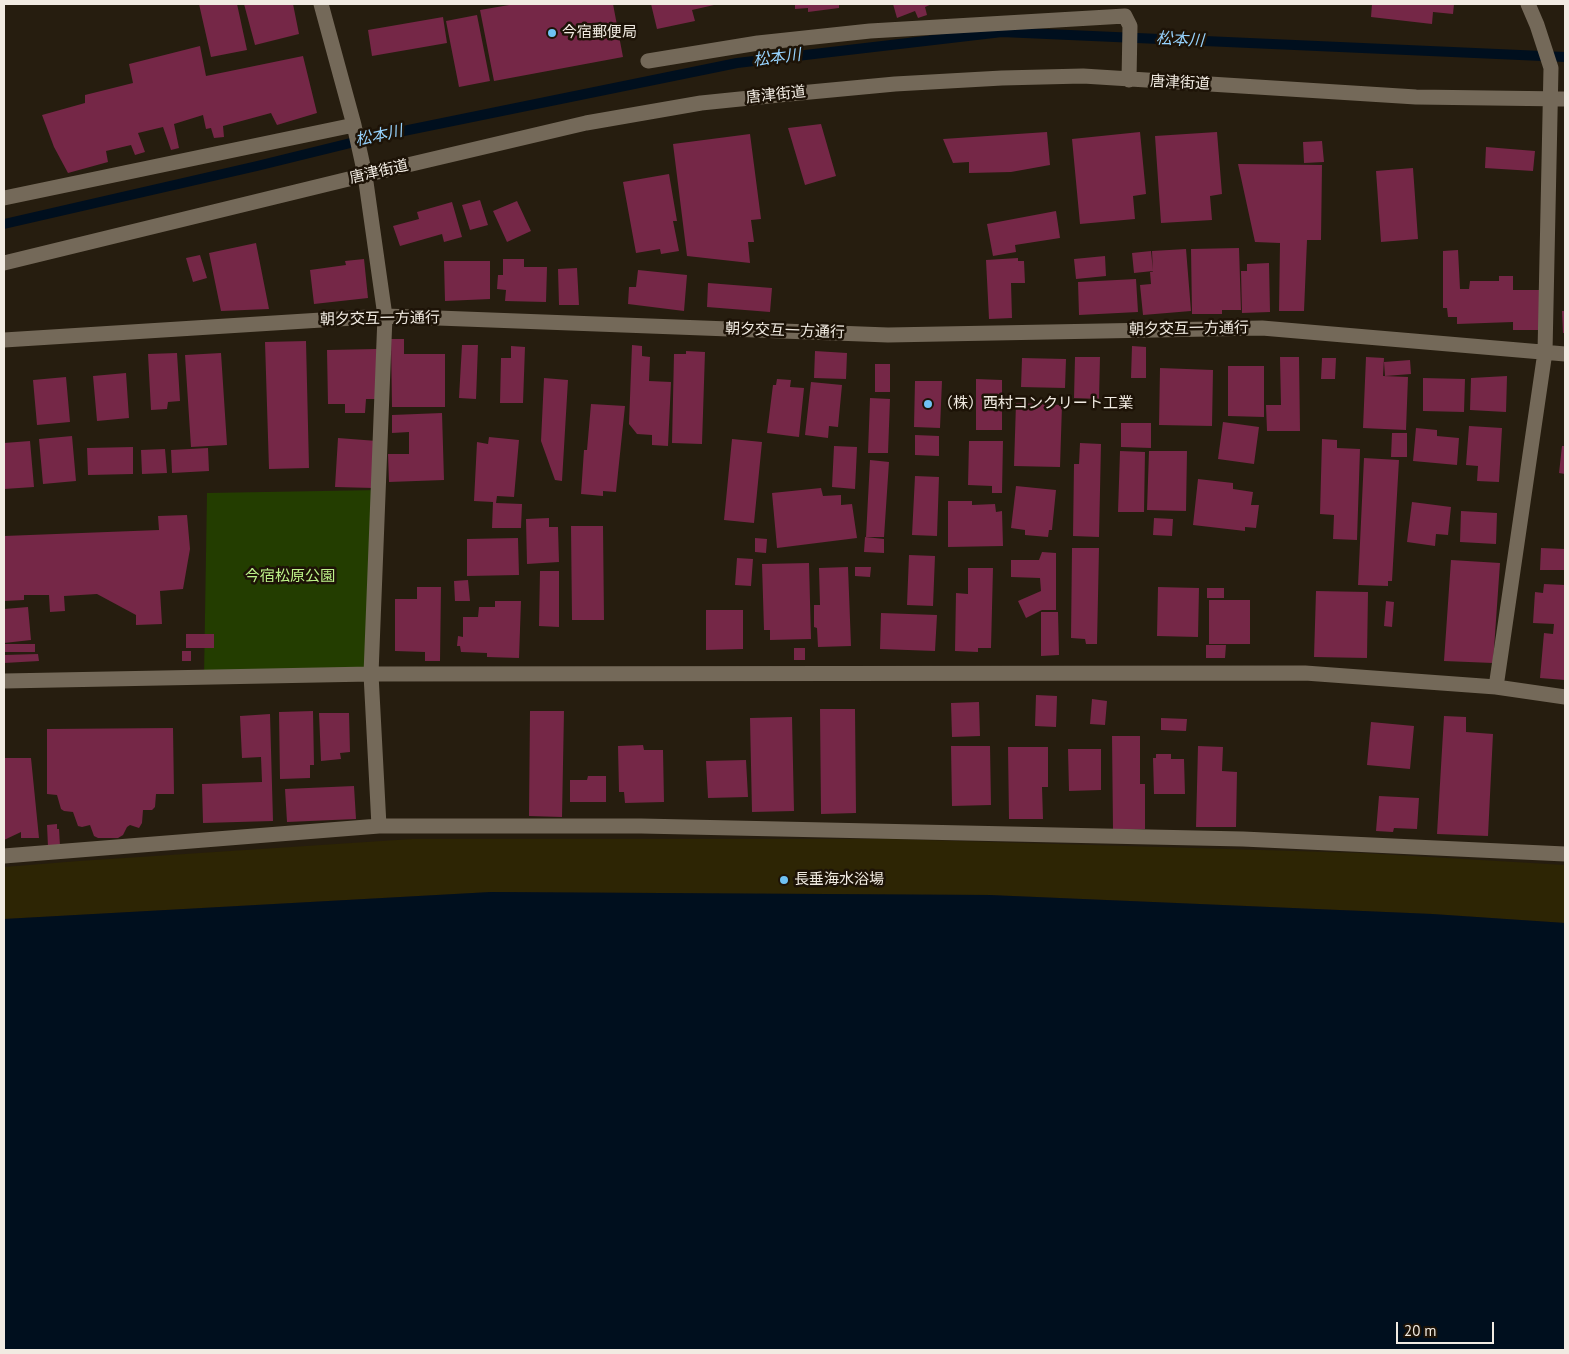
<!DOCTYPE html>
<html>
<head>
<meta charset="utf-8">
<style>
  body { margin:0 }
  #map { position:relative; width:1569px; height:1354px; overflow:hidden; background:#261d0f; font-family:"PT Sans",sans-serif }
  canvas { display:block }
  .frame { position:absolute; inset:0; border:5px solid #f1ebe2; pointer-events:none }
  .scale { position:absolute; left:1396px; top:1322px; width:98px; height:22px; box-sizing:border-box; border:2px solid #f1ebe2; border-top:0; padding-left:6px; font-size:15px; line-height:18px; white-space:nowrap; color:#f1ebe2; -webkit-text-stroke:4px #1d1307; paint-order:stroke }
</style>
</head>
<body>
<div id="map">
<canvas width="1569" height="1354"></canvas>
<div class="frame"></div>
<div class="scale">20 m</div>
</div>
<script>
const ctx = document.querySelector('canvas').getContext('2d');
ctx.lineJoin = 'round';
function paint(path, color) { ctx.fillStyle = color; ctx.fill(path, 'evenodd'); }
function strokePath(path, color, width, dash) { ctx.strokeStyle = color; ctx.lineWidth = width; ctx.lineCap = dash ? 'butt' : 'round'; ctx.setLineDash(dash || []); ctx.stroke(path); }
function write(font, color, halo, rows, align = 'center') {
  ctx.font = font + ' "PT Sans","Noto Sans JP",sans-serif'; ctx.lineWidth = 5; ctx.setLineDash([]); ctx.textBaseline = 'middle'; ctx.strokeStyle = halo; ctx.fillStyle = color; for (const [text, x, y, turn = 0] of rows) {
    ctx.save(); ctx.translate(x, y); ctx.rotate((+turn || 0) * Math.PI / 180); ctx.textAlign = isNaN(turn) ? turn : align; if (halo) ctx.strokeText(text, 0, 0); ctx.fillText(text, 0, 0); ctx.restore();
  }
}
const green = new Path2D(`
  M 379,490 L 371,674 L 204,677 L 207,493 Z`);
const sand = new Path2D(`
  M 412,839 L 890,839 L 1362,853 L 1565,865 L 1565,923 L 1432,914 L 989,895 L 491,892 L 4,919 L 4,867 L 79,861 Z`);
const water = new Path2D(`
  M 491,892 L 989,895 L 1432,914 L 1565,923 L 1565,1350 L 4,1350 L 4,919 Z`);
const stream = new Path2D(`
  M 4,224 L 257,166 L 379,136 L 737,63 L 1002,32 L 1565,57`);
const building = new Path2D(`
  M 199,4 L 237,4 L 247,50 L 211,57 Z
  M 244,4 L 293,4 L 299,34 L 255,45 Z
  M 515,4 L 613,4 L 623,57 L 494,81 L 480,10 Z
  M 651,4 L 714,4 L 714,5 L 692,10 L 695,21 L 657,29 Z
  M 795,4 L 839,4 L 839,8 L 808,12 L 808,8 L 795,9 Z
  M 893,4 L 932,4 L 925,7 L 927,15 L 918,18 L 915,11 L 897,18 Z
  M 1372,4 L 1454,4 L 1453,14 L 1433,12 L 1432,24 L 1371,17 Z
  M 477,15 L 490,81 L 459,87 L 446,21 Z
  M 443,17 L 447,43 L 372,56 L 368,30 Z
  M 200,46 L 206,76 L 303,56 L 317,113 L 277,125 L 271,113 L 223,126 L 224,137 L 214,138 L 211,128 L 206,129 L 203,115 L 174,124 L 179,148 L 171,150 L 163,127 L 138,133 L 145,152 L 135,155 L 131,145 L 106,151 L 108,162 L 68,173 L 54,147 L 42,115 L 85,103 L 85,95 L 133,83 L 129,64 Z
  M 821,124 L 836,176 L 805,185 L 788,128 Z
  M 1047,132 L 1050,165 L 1011,172 L 969,173 L 969,162 L 953,163 L 943,139 Z
  M 1140,132 L 1146,194 L 1133,196 L 1135,219 L 1080,224 L 1072,139 Z
  M 1217,132 L 1222,194 L 1210,196 L 1212,220 L 1161,223 L 1155,136 Z
  M 750,134 L 761,219 L 751,220 L 754,242 L 748,242 L 750,263 L 687,256 L 673,144 Z
  M 1322,141 L 1324,162 L 1304,163 L 1303,142 Z
  M 1486,147 L 1535,151 L 1533,171 L 1485,168 Z
  M 1238,164 L 1322,165 L 1321,240 L 1307,240 L 1304,311 L 1279,311 L 1280,243 L 1255,242 Z
  M 1413,168 L 1418,239 L 1381,242 L 1376,171 Z
  M 669,174 L 677,221 L 673,221 L 679,251 L 661,254 L 660,249 L 636,253 L 623,182 Z
  M 480,200 L 488,225 L 470,230 L 462,205 Z
  M 517,201 L 531,231 L 507,242 L 493,211 Z
  M 452,202 L 462,237 L 444,242 L 442,234 L 400,246 L 393,226 L 419,219 L 417,212 Z
  M 1056,211 L 1060,238 L 1015,245 L 1016,252 L 993,256 L 987,224 Z
  M 256,243 L 269,309 L 221,311 L 209,253 Z
  M 1239,248 L 1241,310 L 1222,310 L 1222,314 L 1192,314 L 1191,249 Z
  M 1186,249 L 1191,311 L 1143,315 L 1140,285 L 1151,284 L 1150,272 L 1153,272 L 1152,251 Z
  M 1458,250 L 1460,289 L 1469,289 L 1470,281 L 1499,281 L 1499,276 L 1513,276 L 1513,290 L 1540,290 L 1540,330 L 1513,330 L 1513,322 L 1457,324 L 1457,317 L 1448,317 L 1447,308 L 1443,308 L 1443,251 Z
  M 1151,251 L 1153,271 L 1134,273 L 1132,253 Z
  M 200,255 L 207,278 L 193,282 L 186,258 Z
  M 1105,256 L 1106,276 L 1076,279 L 1074,259 Z
  M 1018,258 L 1018,261 L 1024,261 L 1025,283 L 1011,283 L 1012,318 L 989,319 L 986,260 Z
  M 364,259 L 368,298 L 314,304 L 310,270 L 346,265 L 345,261 Z
  M 503,259 L 524,259 L 524,267 L 547,267 L 546,302 L 505,301 L 506,290 L 497,289 L 498,275 L 503,275 Z
  M 444,261 L 490,261 L 490,299 L 445,301 Z
  M 1269,263 L 1270,312 L 1242,313 L 1241,271 L 1247,271 L 1247,264 Z
  M 577,268 L 579,305 L 559,305 L 558,269 Z
  M 638,270 L 687,275 L 684,311 L 628,304 L 629,287 L 636,287 Z
  M 1136,279 L 1138,312 L 1079,315 L 1078,282 Z
  M 708,283 L 772,288 L 770,312 L 707,307 Z
  M 1562,311 L 1565,311 L 1565,333 L 1563,333 Z
  M 391,339 L 404,339 L 404,354 L 445,354 L 445,407 L 392,407 Z
  M 306,341 L 309,468 L 269,469 L 265,342 Z
  M 462,345 L 478,345 L 476,399 L 459,398 Z
  M 632,345 L 642,346 L 642,356 L 650,357 L 649,381 L 671,382 L 668,446 L 652,445 L 652,435 L 637,434 L 629,424 Z
  M 511,346 L 525,347 L 523,403 L 500,403 L 501,358 L 511,358 Z
  M 1132,346 L 1146,347 L 1146,378 L 1131,378 Z
  M 377,349 L 377,399 L 366,399 L 365,413 L 345,413 L 345,404 L 328,404 L 327,350 Z
  M 686,351 L 705,352 L 702,444 L 672,443 L 674,354 L 686,354 Z
  M 815,351 L 847,353 L 846,379 L 814,378 Z
  M 177,353 L 180,401 L 168,402 L 167,409 L 151,410 L 148,354 Z
  M 221,353 L 227,445 L 191,447 L 185,355 Z
  M 1075,357 L 1100,357 L 1099,399 L 1074,398 Z
  M 1280,357 L 1299,357 L 1300,431 L 1267,431 L 1266,405 L 1281,405 Z
  M 1366,357 L 1384,358 L 1383,376 L 1408,377 L 1406,430 L 1363,428 Z
  M 1022,358 L 1066,359 L 1065,388 L 1021,387 Z
  M 1322,358 L 1336,358 L 1335,379 L 1321,379 Z
  M 1410,360 L 1411,374 L 1385,376 L 1384,362 Z
  M 875,364 L 890,364 L 890,392 L 875,392 Z
  M 1228,366 L 1264,366 L 1264,417 L 1228,416 Z
  M 1160,368 L 1213,370 L 1212,426 L 1159,425 Z
  M 126,373 L 129,418 L 97,421 L 93,376 Z
  M 1507,376 L 1506,412 L 1470,410 L 1471,378 Z
  M 66,377 L 70,422 L 37,425 L 33,380 Z
  M 544,378 L 568,380 L 562,481 L 555,480 L 541,441 Z
  M 1423,378 L 1465,379 L 1464,412 L 1423,411 Z
  M 777,379 L 791,380 L 790,387 L 804,388 L 799,437 L 767,433 L 773,385 L 776,385 Z
  M 976,379 L 1002,380 L 1002,430 L 976,430 Z
  M 915,381 L 942,381 L 940,428 L 914,427 Z
  M 811,382 L 842,385 L 838,427 L 829,426 L 828,438 L 805,435 Z
  M 870,398 L 890,399 L 888,453 L 868,453 Z
  M 1016,403 L 1062,405 L 1060,467 L 1014,466 Z
  M 591,404 L 625,406 L 616,492 L 603,491 L 603,496 L 581,494 L 584,450 L 587,450 Z
  M 442,413 L 444,480 L 389,482 L 388,454 L 409,454 L 409,432 L 392,433 L 392,415 Z
  M 1223,422 L 1259,427 L 1254,464 L 1218,459 Z
  M 1121,423 L 1151,423 L 1151,448 L 1121,447 Z
  M 1469,426 L 1502,428 L 1499,482 L 1477,481 L 1478,466 L 1466,465 Z
  M 1416,428 L 1437,430 L 1437,436 L 1459,438 L 1457,465 L 1413,461 Z
  M 1392,433 L 1407,433 L 1407,457 L 1391,457 Z
  M 915,435 L 939,436 L 939,456 L 915,455 Z
  M 72,436 L 76,481 L 43,484 L 39,439 Z
  M 489,437 L 519,440 L 514,497 L 497,496 L 496,503 L 522,504 L 521,528 L 492,528 L 493,502 L 474,501 L 477,442 L 488,444 Z
  M 338,438 L 377,441 L 374,488 L 335,487 Z
  M 732,439 L 762,442 L 754,523 L 724,520 Z
  M 1322,439 L 1337,440 L 1337,448 L 1360,449 L 1357,540 L 1333,539 L 1334,515 L 1320,514 Z
  M 30,441 L 34,487 L 4,489 L 4,443 Z
  M 969,441 L 1003,441 L 1002,493 L 992,493 L 992,486 L 968,485 Z
  M 1080,443 L 1101,444 L 1099,537 L 1073,536 L 1074,464 L 1079,464 Z
  M 834,446 L 857,447 L 855,489 L 832,487 Z
  M 1562,446 L 1565,446 L 1565,474 L 1559,473 Z
  M 133,447 L 133,474 L 88,475 L 87,448 Z
  M 208,448 L 209,471 L 172,473 L 171,450 Z
  M 165,449 L 167,473 L 142,474 L 141,450 Z
  M 1120,451 L 1145,452 L 1144,512 L 1118,512 Z
  M 1149,451 L 1187,451 L 1186,511 L 1147,510 Z
  M 1364,458 L 1399,460 L 1392,581 L 1388,581 L 1388,586 L 1358,585 Z
  M 870,460 L 889,462 L 884,537 L 866,537 Z
  M 915,476 L 939,477 L 937,536 L 912,535 Z
  M 1198,479 L 1233,483 L 1233,489 L 1253,492 L 1251,505 L 1259,505 L 1256,528 L 1245,527 L 1245,531 L 1193,525 Z
  M 1016,486 L 1056,490 L 1052,530 L 1049,530 L 1048,537 L 1025,535 L 1025,530 L 1011,528 Z
  M 821,488 L 823,496 L 841,495 L 841,505 L 852,504 L 857,538 L 777,548 L 772,493 Z
  M 948,501 L 972,501 L 972,505 L 995,504 L 996,512 L 1002,511 L 1003,546 L 948,547 Z
  M 1412,502 L 1451,507 L 1448,535 L 1436,534 L 1435,546 L 1407,542 Z
  M 1461,511 L 1497,513 L 1496,544 L 1460,542 Z
  M 187,515 L 190,549 L 183,589 L 160,591 L 162,624 L 136,625 L 136,615 L 97,594 L 64,596 L 65,611 L 50,612 L 49,595 L 24,595 L 24,600 L 4,601 L 4,536 L 159,530 L 158,516 Z
  M 549,518 L 549,527 L 558,527 L 559,562 L 527,564 L 526,519 Z
  M 1154,518 L 1173,519 L 1172,536 L 1153,535 Z
  M 571,526 L 603,526 L 604,620 L 572,620 Z
  M 865,537 L 884,539 L 884,553 L 864,552 Z
  M 518,538 L 519,575 L 467,576 L 467,539 Z
  M 755,538 L 767,539 L 766,553 L 755,552 Z
  M 1072,548 L 1099,548 L 1097,644 L 1086,644 L 1085,639 L 1071,638 Z
  M 1541,548 L 1565,549 L 1565,570 L 1540,570 Z
  M 1042,552 L 1056,553 L 1056,610 L 1042,610 L 1026,618 L 1018,601 L 1041,591 L 1040,578 L 1011,577 L 1011,560 L 1039,560 Z
  M 909,555 L 935,556 L 933,606 L 907,605 Z
  M 737,558 L 753,559 L 751,586 L 735,585 Z
  M 1451,560 L 1500,563 L 1493,663 L 1444,661 Z
  M 809,563 L 811,639 L 770,640 L 770,630 L 764,630 L 762,564 Z
  M 848,567 L 851,646 L 818,647 L 817,628 L 814,627 L 814,605 L 820,605 L 819,568 Z
  M 855,567 L 871,567 L 870,577 L 855,576 Z
  M 968,568 L 993,568 L 991,648 L 978,648 L 978,652 L 955,651 L 956,593 L 968,594 Z
  M 540,571 L 559,571 L 559,627 L 539,626 Z
  M 468,580 L 470,601 L 455,601 L 454,581 Z
  M 1544,584 L 1565,585 L 1565,680 L 1540,678 L 1544,633 L 1553,634 L 1554,624 L 1533,623 L 1535,592 L 1543,593 Z
  M 417,587 L 441,587 L 440,661 L 425,661 L 425,652 L 395,651 L 395,599 L 417,599 Z
  M 1158,587 L 1199,588 L 1198,637 L 1157,636 Z
  M 1207,588 L 1224,588 L 1224,598 L 1207,598 Z
  M 1316,591 L 1368,592 L 1367,658 L 1314,657 Z
  M 1209,600 L 1250,600 L 1250,644 L 1209,644 Z
  M 495,601 L 521,601 L 519,658 L 487,657 L 487,653 L 461,652 L 460,646 L 457,646 L 458,636 L 463,637 L 463,617 L 478,617 L 479,607 L 495,607 Z
  M 1386,601 L 1394,602 L 1392,627 L 1384,626 Z
  M 28,607 L 31,640 L 4,643 L 4,609 Z
  M 706,610 L 743,610 L 743,649 L 706,650 Z
  M 1041,612 L 1058,612 L 1059,655 L 1041,656 Z
  M 881,613 L 937,615 L 935,651 L 880,649 Z
  M 186,634 L 214,634 L 214,648 L 186,648 Z
  M 4,644 L 35,644 L 35,652 L 4,652 Z
  M 1206,645 L 1226,645 L 1225,658 L 1206,658 Z
  M 794,648 L 805,648 L 805,660 L 794,660 Z
  M 182,651 L 191,651 L 191,661 L 182,661 Z
  M 38,654 L 39,661 L 4,663 L 4,655 Z
  M 1036,695 L 1057,696 L 1056,727 L 1035,726 Z
  M 1092,699 L 1107,701 L 1105,725 L 1090,724 Z
  M 979,702 L 980,736 L 952,737 L 951,703 Z
  M 820,709 L 855,709 L 856,813 L 821,814 Z
  M 313,711 L 314,765 L 310,765 L 310,778 L 280,779 L 279,712 Z
  M 530,711 L 564,711 L 562,817 L 529,816 Z
  M 319,713 L 349,713 L 350,752 L 340,753 L 341,759 L 321,761 Z
  M 270,714 L 273,821 L 203,823 L 202,784 L 262,782 L 261,757 L 242,758 L 240,716 Z
  M 1444,716 L 1466,717 L 1466,732 L 1493,734 L 1488,836 L 1437,834 Z
  M 792,717 L 794,811 L 752,812 L 750,718 Z
  M 1161,718 L 1187,719 L 1186,731 L 1161,730 Z
  M 1371,722 L 1414,726 L 1410,769 L 1367,765 Z
  M 173,728 L 174,794 L 156,794 L 155,807 L 152,810 L 143,810 L 142,823 L 139,828 L 130,825 L 127,827 L 123,835 L 118,838 L 98,838 L 94,836 L 90,825 L 82,827 L 78,826 L 73,812 L 64,811 L 61,809 L 57,795 L 47,794 L 47,729 Z
  M 1112,736 L 1140,736 L 1140,784 L 1145,784 L 1145,829 L 1113,830 Z
  M 643,745 L 644,750 L 663,750 L 664,802 L 625,803 L 624,792 L 619,792 L 618,746 Z
  M 951,746 L 990,746 L 991,805 L 952,806 Z
  M 1198,746 L 1223,747 L 1222,771 L 1237,772 L 1236,827 L 1196,827 Z
  M 1008,747 L 1048,747 L 1048,787 L 1042,787 L 1043,819 L 1009,819 Z
  M 1068,749 L 1101,749 L 1101,790 L 1069,791 Z
  M 1156,754 L 1171,754 L 1171,759 L 1184,759 L 1185,794 L 1154,794 L 1153,758 L 1156,758 Z
  M 4,758 L 31,758 L 39,838 L 21,838 L 21,832 L 4,840 Z
  M 746,760 L 748,797 L 708,798 L 706,761 Z
  M 588,776 L 606,776 L 606,802 L 570,802 L 570,780 L 587,780 Z
  M 354,786 L 356,819 L 287,822 L 285,789 Z
  M 1379,796 L 1419,798 L 1417,829 L 1394,828 L 1393,832 L 1376,831 Z
  M 57,824 L 57,829 L 59,829 L 60,846 L 48,847 L 47,825 Z`);
const minor = new Path2D(`
  M 321,4 L 354,125 L 365,175 L 385,316 L 371,674 L 379,826
  M 648,61 L 758,43 L 870,31 L 1125,16 L 1130,26 L 1129,80
  M 4,198 L 354,125
  M 4,263 L 365,175 L 586,123 L 701,103 L 789,94 L 895,84 L 1002,78 L 1083,76 L 1416,97 L 1565,99
  M 4,340 L 385,316 L 888,335 L 1262,328 L 1565,354
  M 4,681 L 371,674 L 1305,673 L 1496,687 L 1565,697
  M 1496,687 L 1545,352 L 1551,68 L 1537,25 L 1528,4
  M 4,856 L 379,826 L 641,826 L 1243,839 L 1565,854`);
const markers = [
  [552,33,5,"#6fc2f4"],
  [928,404,5,"#6fc2f4"],
  [784,880,5,"#6fc2f4"]
];
const poiNames = [
  ["今宿郵便局",562,33],
  ["（株）西村コンクリート工業",938,404],
  ["長垂海水浴場",794,880]
];
const streetNames = [
  ["唐津街道",1180,83,3],
  ["唐津街道",776,95,-6],
  ["唐津街道",379,172,-13],
  ["朝夕交互一方通行",380,319,-1],
  ["朝夕交互一方通行",1189,329,-1],
  ["朝夕交互一方通行",785,331,2]
];
const parkNames = [
  ["今宿松原公園",290,577]
];
const waterNames = [
  ["松本川",1180,40,3],
  ["松本川",777,58,-7],
  ["松本川",379,136,-12]
];
paint(green, '#233d00');
paint(sand, '#2d2504');
paint(water, '#000f1e');
strokePath(stream, '#000f1e', 10);
paint(building, '#752747');
strokePath(minor, '#746959', 15);
for (const [x, y, r, color] of markers) { const dot = new Path2D(); dot.arc(x, y, r, 0, 2 * Math.PI); ctx.fillStyle = color; ctx.fill(dot); strokePath(dot, '#1d1307', 2); }
write('15px', '#f1ebe2', '#1d1307', poiNames, 'left');
write('15px', '#f1ebe2', '#1d1307', streetNames);
write('15px', '#bdf289', '#1d1307', parkNames);
write('italic 16px', '#96d2fd', '#1d1307', waterNames);
</script>
</body>
</html>
